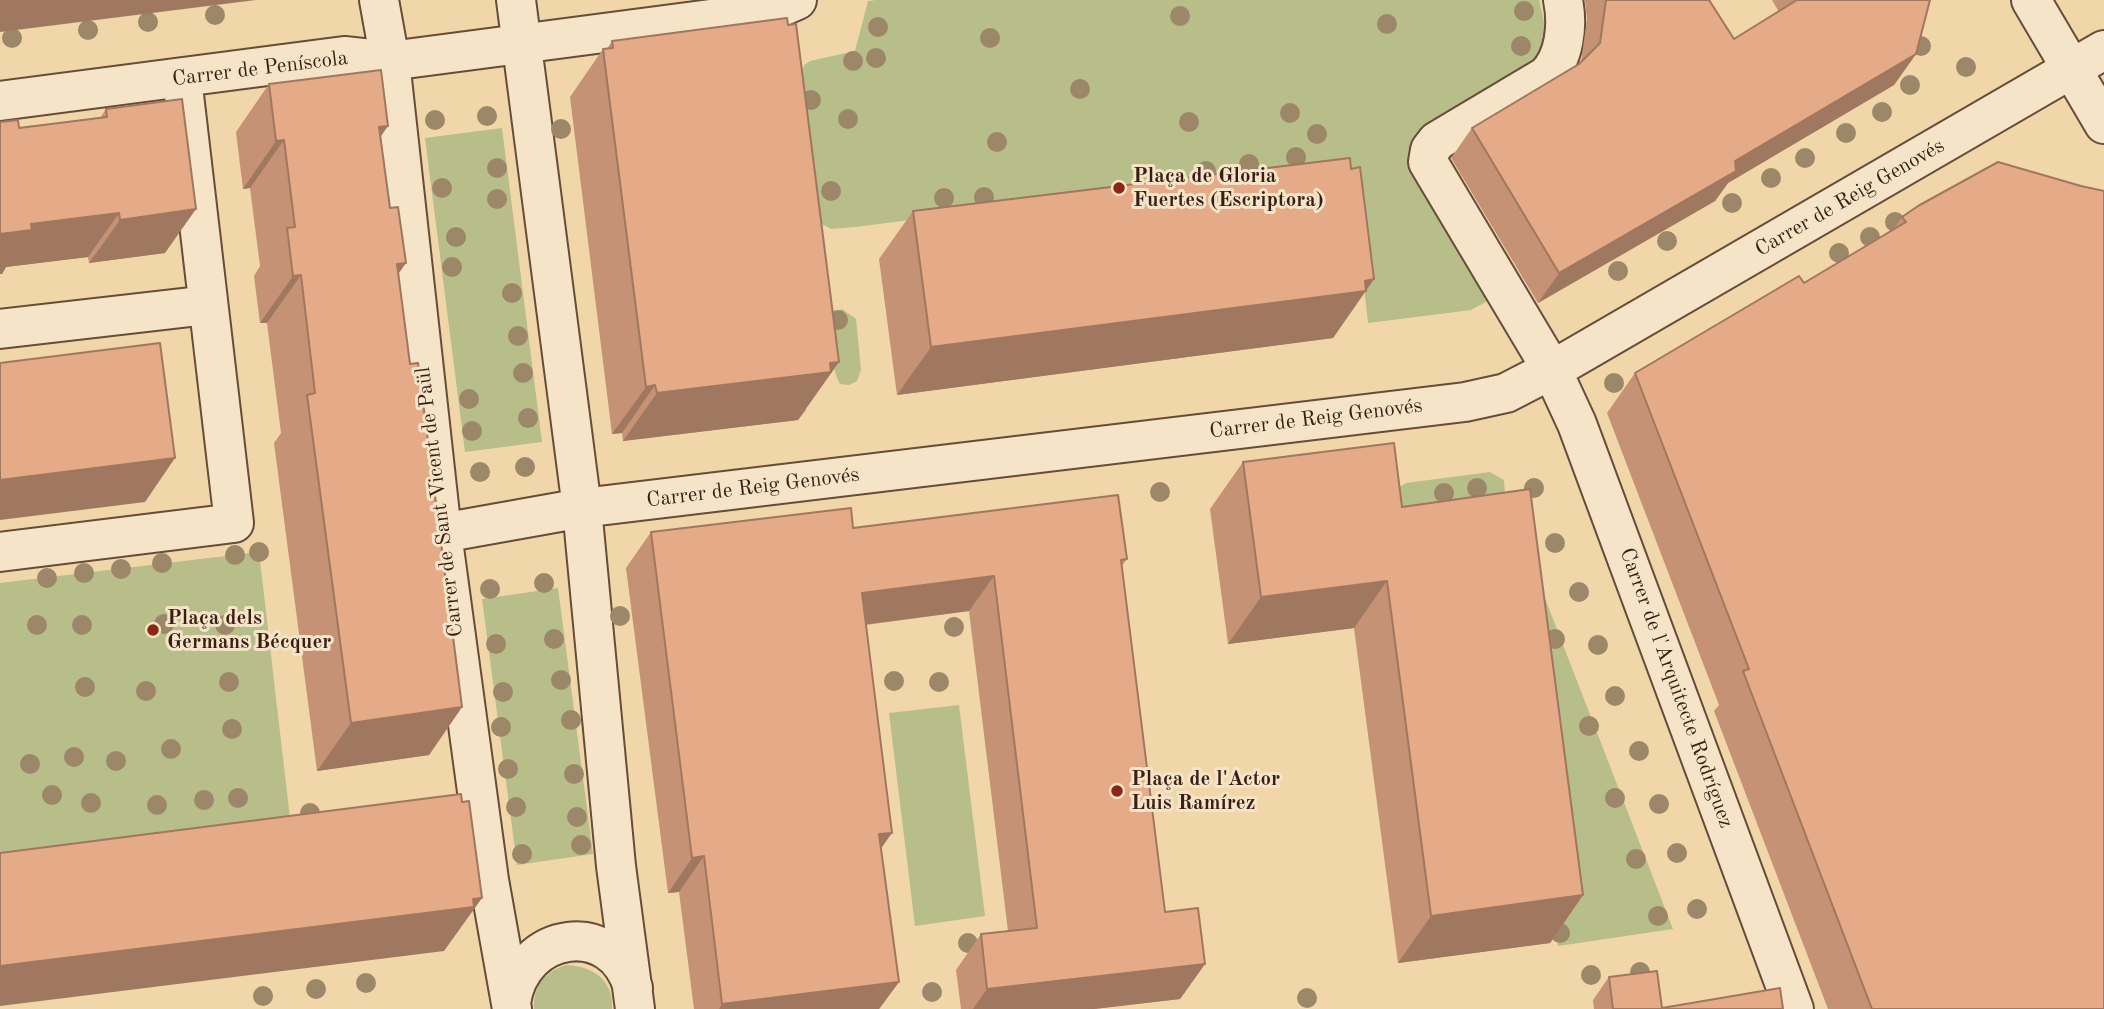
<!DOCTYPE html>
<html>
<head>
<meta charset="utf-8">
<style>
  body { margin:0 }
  canvas { display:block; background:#f0d6a9 }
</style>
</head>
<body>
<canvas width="2104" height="1009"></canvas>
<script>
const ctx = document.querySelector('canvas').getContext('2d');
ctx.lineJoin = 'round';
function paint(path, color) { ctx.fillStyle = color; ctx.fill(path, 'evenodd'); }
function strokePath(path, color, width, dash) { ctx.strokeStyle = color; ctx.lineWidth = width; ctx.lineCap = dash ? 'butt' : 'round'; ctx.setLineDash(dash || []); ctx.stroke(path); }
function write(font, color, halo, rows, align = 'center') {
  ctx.font = font + ' "Old Standard TT",serif'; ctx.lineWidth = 6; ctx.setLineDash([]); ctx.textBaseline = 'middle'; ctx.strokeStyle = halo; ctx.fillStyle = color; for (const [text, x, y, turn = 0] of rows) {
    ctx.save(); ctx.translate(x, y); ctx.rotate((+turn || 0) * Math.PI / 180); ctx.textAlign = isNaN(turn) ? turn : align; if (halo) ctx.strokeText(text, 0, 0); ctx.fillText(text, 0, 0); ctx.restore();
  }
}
const green = new Path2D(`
  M 876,0 L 1539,0 C 1545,24 1550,42 1533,63 L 1413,157 L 1414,179 L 1486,293 L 1486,302 L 1471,310 L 1368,323 L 1350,164 L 855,227 L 831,229 L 820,223 L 802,75 L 804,65 L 810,61 L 855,51 L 868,1 Z
  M 502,128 L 542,442 L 465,452 L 425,138 Z
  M 842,309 L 856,319 L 861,370 L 857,381 L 849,385 L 840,384 C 833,374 827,333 830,321 C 831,315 836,312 842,309 Z
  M 1490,472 L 1504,480 L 1505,496 L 1404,514 L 1398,488 L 1406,483 Z
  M 1524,544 L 1673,929 L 1558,946 L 1503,548 Z
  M 259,552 L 291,827 L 0,863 L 0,583 Z
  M 558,588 L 593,854 L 517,865 L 482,599 Z
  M 959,705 L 985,916 L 915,926 L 889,713 Z
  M 566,965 C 593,966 614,980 612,1009 L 534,1009 C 533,986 545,972 566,965 Z`);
const street = new Path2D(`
  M 379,0 L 390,61 L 442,533 L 489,880 L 512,1009
  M 516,0 L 582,508 L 616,866 L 635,1009
  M 1563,0 C 1568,25 1565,58 1546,76 L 1437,141 L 1430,150 L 1428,162 L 1552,370 L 1577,424 L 1794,1009
  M 2031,0 L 2104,124
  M 0,101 L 344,56 L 390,61 L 772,11 L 797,0
  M 0,329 L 208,305
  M 442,533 L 582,508 L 1465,402 L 1506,393 L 1566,362 L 2104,50
  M 0,552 L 234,523 L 182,78
  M 511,1003 C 521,930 614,918 633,988`);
const trees = [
  [1524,11],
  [215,15],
  [1180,16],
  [148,22],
  [1387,24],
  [878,27],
  [88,30],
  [12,38],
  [990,38],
  [1521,46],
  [1921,46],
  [876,58],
  [853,61],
  [1966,67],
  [1910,85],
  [1080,89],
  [811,100],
  [1882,112],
  [1290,113],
  [487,116],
  [848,119],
  [435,120],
  [1189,122],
  [561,129],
  [1846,133],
  [1317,134],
  [997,142],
  [1296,157],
  [1805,158],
  [1249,164],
  [497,168],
  [1206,171],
  [1771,178],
  [442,188],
  [831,191],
  [984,197],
  [944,198],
  [497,199],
  [1732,203],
  [1895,222],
  [456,237],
  [1870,237],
  [1667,241],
  [1839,253],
  [452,267],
  [1618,271],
  [512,293],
  [838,320],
  [518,336],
  [523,373],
  [1614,383],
  [469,399],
  [528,418],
  [472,431],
  [525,467],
  [480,472],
  [1477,488],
  [1534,488],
  [1160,492],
  [1444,493],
  [1555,543],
  [259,552],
  [235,555],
  [162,563],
  [121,569],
  [84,573],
  [47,578],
  [544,583],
  [490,589],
  [1579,592],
  [620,616],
  [164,624],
  [37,625],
  [82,625],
  [225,625],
  [954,627],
  [554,639],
  [1555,639],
  [496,644],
  [1598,645],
  [561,680],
  [894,681],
  [229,682],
  [939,682],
  [85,687],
  [146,691],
  [503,692],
  [1615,696],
  [571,720],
  [1589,726],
  [501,727],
  [232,729],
  [171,749],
  [1639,751],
  [74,757],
  [116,761],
  [30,764],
  [508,769],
  [574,774],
  [52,795],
  [238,798],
  [1615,798],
  [204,800],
  [91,803],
  [1659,804],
  [157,805],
  [516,807],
  [310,813],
  [577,817],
  [581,845],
  [1677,853],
  [522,854],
  [1636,859],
  [1697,909],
  [1658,916],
  [1560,933],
  [968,943],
  [1640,972],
  [1591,975],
  [366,983],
  [316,989],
  [932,992],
  [263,996],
  [1307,998]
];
const wall = new Path2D(`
  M 1585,0 L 1709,0 L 1734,39 L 1779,12 L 1772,0 L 1930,0 L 1916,54 L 1894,85 L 1728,183 L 1715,201 L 1538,303 L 1451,158 L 1472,128 L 1581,62 L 1587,19 Z
  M 612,41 L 806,410 L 798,420 L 623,441 L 622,433 L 612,434 L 570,97 L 603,49 L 607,49 Z
  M 269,84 L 381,137 L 410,364 L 462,707 L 429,755 L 317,771 L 274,443 L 281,433 L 267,323 L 260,323 L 254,276 L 260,266 L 250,188 L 243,189 L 236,132 Z
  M 106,109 L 165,253 L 89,263 L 88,257 L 6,267 L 2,274 L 0,274 L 0,122 L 19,128 L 100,118 Z
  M 1351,169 L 1374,279 L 1333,338 L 897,395 L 879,259 L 913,211 Z
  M 1918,206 L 2104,1009 L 1828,1009 L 1714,711 L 1719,705 L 1607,413 L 1635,373 L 1804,283 L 1893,230 L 1902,217 Z
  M 1243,462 L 1402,507 L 1583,895 L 1550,943 L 1398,963 L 1354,628 L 1228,644 L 1210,509 Z
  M 853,528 L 1127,559 L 1122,566 L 1165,912 L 1205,964 L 1180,999 L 1094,1009 L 961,1009 L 956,970 L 981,934 L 1008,931 L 969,611 L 866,625 L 881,848 L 899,982 L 879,1009 L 694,1009 L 679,892 L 668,893 L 626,568 L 651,532 Z
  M 1609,977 L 1662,1008 L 1783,1009 L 1594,1009 L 1593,1000 Z`);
const shadedWall = new Path2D(`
  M 0,0 L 256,0 L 0,32 Z
  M 1916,54 L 1894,85 L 1728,183 L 1715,201 L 1538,303 L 1559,273 L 1735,161 Z
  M 388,126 L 355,174 L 379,127 Z
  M 284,140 L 250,188 L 243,189 L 276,141 Z
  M 196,209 L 165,253 L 89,263 L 120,220 Z
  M 119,213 L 88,257 L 6,267 L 2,274 L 0,274 L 0,234 L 31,224 Z
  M 406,263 L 372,311 L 397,264 Z
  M 301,275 L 267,323 L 260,323 L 293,276 Z
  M 1374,279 L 1333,338 L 897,395 L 931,347 Z
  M 839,362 L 798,420 L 623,441 L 657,393 Z
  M 655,385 L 622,433 L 612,434 L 646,387 Z
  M 175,458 L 145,502 L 0,520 L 0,480 Z
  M 994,576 L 969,611 L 837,628 L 862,593 Z
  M 1387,581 L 1354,628 L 1228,644 L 1261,597 Z
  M 462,707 L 429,755 L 317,771 L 351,723 Z
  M 892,833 L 867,868 L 879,834 Z
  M 704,856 L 679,892 L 668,893 L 692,858 Z
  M 1583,895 L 1550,943 L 1398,963 L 1431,916 Z
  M 482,898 L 444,951 L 0,1006 L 0,966 Z
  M 1205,964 L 1180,999 L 1094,1009 L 973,1009 L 987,989 Z
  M 899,982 L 879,1009 L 719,1009 L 722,1004 Z`);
const building = new Path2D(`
  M 1606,0 L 1709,0 L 1734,39 L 1797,0 L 1930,0 L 1916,54 L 1735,161 L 1736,171 L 1559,273 L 1472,128 L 1579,64 L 1600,43 Z
  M 787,18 L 788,25 L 796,24 L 839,362 L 830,363 L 831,372 L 657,393 L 655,385 L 646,387 L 603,49 L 613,48 L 612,41 Z
  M 381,70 L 388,126 L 379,127 L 390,208 L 398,207 L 406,263 L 397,264 L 410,364 L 418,363 L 462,707 L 351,723 L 307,395 L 315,393 L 301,275 L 293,276 L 287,228 L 295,227 L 284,140 L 276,141 L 269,84 Z
  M 182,99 L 196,209 L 120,220 L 119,213 L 31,224 L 32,230 L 0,234 L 0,122 L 18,120 L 19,128 L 107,117 L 106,109 Z
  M 1350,158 L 1351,169 L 1360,167 L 1374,279 L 1365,281 L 1366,291 L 931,347 L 913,211 Z
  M 1998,162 L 2081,186 L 2104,191 L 2104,1009 L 1872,1009 L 1743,671 L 1749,669 L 1635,373 L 1799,276 L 1804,283 L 1906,222 L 1902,217 L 1918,206 Z
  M 160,343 L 175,458 L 0,480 L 0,363 Z
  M 1394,443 L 1402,507 L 1530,489 L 1583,895 L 1431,916 L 1387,581 L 1261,597 L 1243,462 Z
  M 1118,495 L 1127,559 L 1121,560 L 1165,912 L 1198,908 L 1205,964 L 987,989 L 981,934 L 1037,928 L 994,576 L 862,593 L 892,833 L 879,834 L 899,982 L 722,1004 L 704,856 L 692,858 L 651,532 L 851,508 L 853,528 Z
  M 461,794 L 462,802 L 469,801 L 482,898 L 473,899 L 474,907 L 0,966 L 0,853 Z
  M 1657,971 L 1662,1008 L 1780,988 L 1783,1009 L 1613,1009 L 1609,977 Z`);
const markers = [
  [1119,188,7,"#8f2418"],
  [153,630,7,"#8f2418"],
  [1117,791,7,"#8f2418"]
];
const streetNames = [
  ["Carrer de Peníscola",260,69,-7],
  ["Carrer de Reig Genovés",1850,198,-30],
  ["Carrer de Reig Genovés",1316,419,-7],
  ["Carrer de Reig Genovés",753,488,-7],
  ["Carrer de Sant Vicent de Paül",440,502,-97],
  ["Carrer de l'Arquitecte Rodríguez",1676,688,70]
];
const poiNames = [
  ["Plaça de Gloria",1133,176],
  ["Fuertes (Escriptora)",1133,200],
  ["Plaça dels",167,618],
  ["Germans Bécquer",167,642],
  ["Plaça de l'Actor",1131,779],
  ["Luis Ramírez",1131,803]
];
paint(green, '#b7be8a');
strokePath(street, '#664c39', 42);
strokePath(street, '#f5e4c7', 38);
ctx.fillStyle = '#9c8768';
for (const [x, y] of trees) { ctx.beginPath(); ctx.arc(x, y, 10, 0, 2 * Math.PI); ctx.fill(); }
paint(wall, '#c59275');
paint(shadedWall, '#a0775f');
paint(building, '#e5aa88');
strokePath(building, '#a0775f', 2);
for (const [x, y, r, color] of markers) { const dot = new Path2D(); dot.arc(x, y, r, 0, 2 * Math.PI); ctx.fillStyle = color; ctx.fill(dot); strokePath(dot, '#f5e4c7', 2.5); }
write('21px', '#381e14', '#f5e4c7', streetNames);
write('bold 21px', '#381e14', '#f5e4c7', poiNames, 'left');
</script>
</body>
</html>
